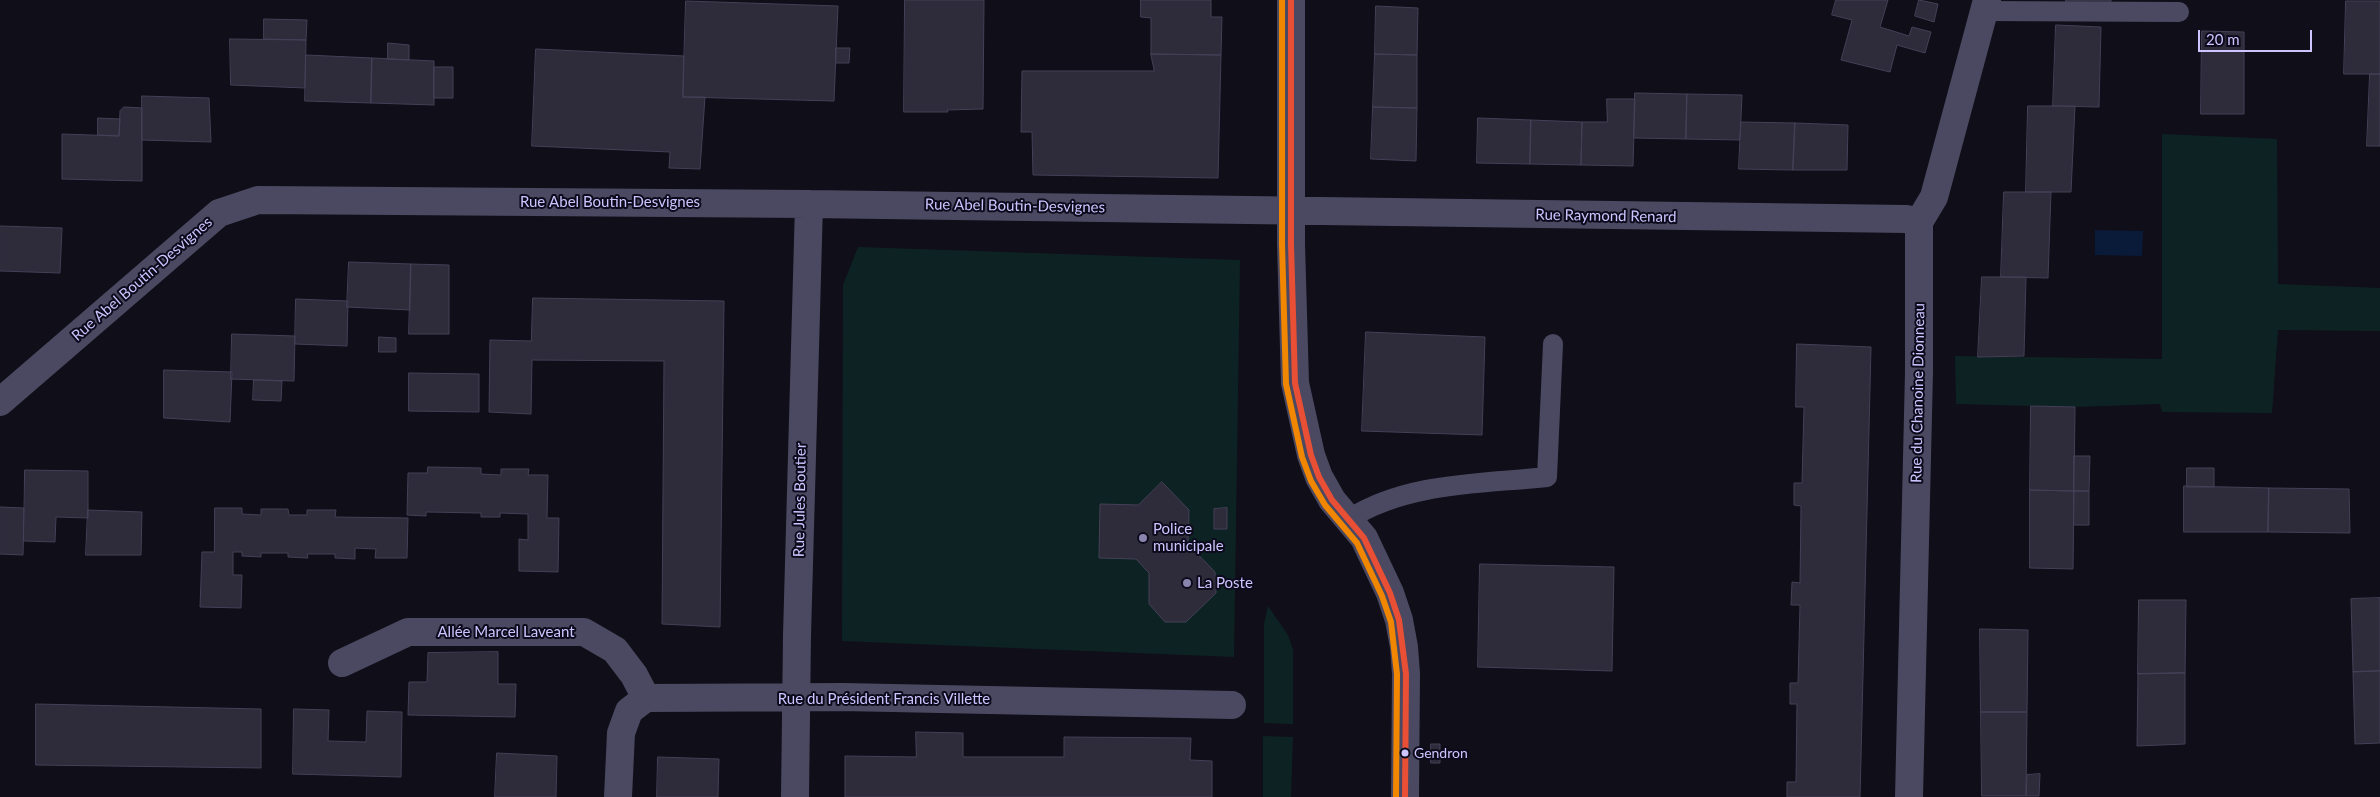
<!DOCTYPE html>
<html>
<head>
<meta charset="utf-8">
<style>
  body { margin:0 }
  #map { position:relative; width:2380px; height:797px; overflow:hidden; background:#100e18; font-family:Lato,sans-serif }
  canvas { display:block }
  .scale { position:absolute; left:2198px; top:30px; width:114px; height:22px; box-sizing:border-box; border:2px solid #ccc5ff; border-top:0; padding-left:6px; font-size:15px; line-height:18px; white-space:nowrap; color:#ccc5ff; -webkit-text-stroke:4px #0d0a1c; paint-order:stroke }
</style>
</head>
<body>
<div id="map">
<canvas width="2380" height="797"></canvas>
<div class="scale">20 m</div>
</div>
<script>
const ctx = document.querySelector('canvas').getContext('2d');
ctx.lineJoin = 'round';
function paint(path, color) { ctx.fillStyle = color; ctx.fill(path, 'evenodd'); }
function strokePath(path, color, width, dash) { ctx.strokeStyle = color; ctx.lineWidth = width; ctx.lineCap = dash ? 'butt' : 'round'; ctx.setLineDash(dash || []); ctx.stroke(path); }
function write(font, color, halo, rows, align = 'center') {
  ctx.font = font + ' Lato,sans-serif'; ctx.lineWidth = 4; ctx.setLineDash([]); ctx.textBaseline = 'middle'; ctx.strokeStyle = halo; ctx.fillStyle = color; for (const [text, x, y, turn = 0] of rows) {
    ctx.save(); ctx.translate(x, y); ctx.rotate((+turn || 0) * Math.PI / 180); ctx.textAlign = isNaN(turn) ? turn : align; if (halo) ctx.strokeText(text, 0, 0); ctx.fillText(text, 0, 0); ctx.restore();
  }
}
const green = new Path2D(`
  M 2162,134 L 2277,139 L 2278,284 L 2380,288 L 2380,331 L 2278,330 L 2272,413 L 2162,412 L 2160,404 L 2075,407 L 1956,404 L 1955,356 L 2162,359 Z
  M 858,247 L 1240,260 L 1234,657 L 842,641 L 843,285 Z
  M 1268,606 L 1288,635 L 1293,650 L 1293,724 L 1264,723 L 1264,624 Z
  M 1263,736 L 1293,737 L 1291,797 L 1263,797 Z`);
const water = new Path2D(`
  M 2095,230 L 2143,231 L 2142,256 L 2095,255 Z`);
const building = new Path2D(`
  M 905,0 L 984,0 L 983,109 L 947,110 L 948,112 L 904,112 Z
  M 1141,0 L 1211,0 L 1211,17 L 1222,17 L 1221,55 L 1151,54 L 1151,18 L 1141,17 Z
  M 1836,0 L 1888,0 L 1880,27 L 1909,36 L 1912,27 L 1931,32 L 1925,53 L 1897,45 L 1890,72 L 1841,60 L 1852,20 L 1832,15 Z
  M 1919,0 L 1938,4 L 1934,22 L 1915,16 Z
  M 2066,0 L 2111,0 L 2111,5 L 2066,5 Z
  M 686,1 L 838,6 L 834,101 L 683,97 Z
  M 2346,1 L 2380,1 L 2380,74 L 2344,74 Z
  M 1376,6 L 1418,8 L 1417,55 L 1375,54 Z
  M 264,19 L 307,20 L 306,40 L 264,39 Z
  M 2056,25 L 2101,27 L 2099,107 L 2053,106 Z
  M 2202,31 L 2244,32 L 2244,114 L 2201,114 Z
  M 230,39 L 306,40 L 305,88 L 231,85 Z
  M 388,43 L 409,45 L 409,60 L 388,59 Z
  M 836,48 L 850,48 L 849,63 L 836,63 Z
  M 536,49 L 684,56 L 683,97 L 705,97 L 700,169 L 669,168 L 670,152 L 532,146 Z
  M 1151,54 L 1221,55 L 1218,178 L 1033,175 L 1032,132 L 1021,132 L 1022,71 L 1154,71 Z
  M 1375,54 L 1417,55 L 1417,108 L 1373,107 Z
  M 306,55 L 372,58 L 371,103 L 305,101 Z
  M 372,58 L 434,61 L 434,105 L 371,103 Z
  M 434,67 L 453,67 L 453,98 L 434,98 Z
  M 2370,74 L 2380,74 L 2380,146 L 2367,146 Z
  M 1635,93 L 1687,94 L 1686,139 L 1634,138 Z
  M 1687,94 L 1742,95 L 1740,140 L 1686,139 Z
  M 142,96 L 209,98 L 211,142 L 142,140 Z
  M 1607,99 L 1635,99 L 1633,166 L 1581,165 L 1582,122 L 1607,122 Z
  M 2028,106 L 2075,106 L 2071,192 L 2026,192 Z
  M 124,107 L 142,108 L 142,181 L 62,179 L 62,134 L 119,136 L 120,111 Z
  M 1373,107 L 1417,108 L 1416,161 L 1371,159 Z
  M 98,118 L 120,119 L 119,136 L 98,135 Z
  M 1478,118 L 1531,120 L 1530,164 L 1477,163 Z
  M 1531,120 L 1582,122 L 1581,165 L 1530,164 Z
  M 1741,122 L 1795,123 L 1793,170 L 1739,169 Z
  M 1795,123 L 1848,125 L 1847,170 L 1793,170 Z
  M 2004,192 L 2051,192 L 2048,278 L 2001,277 Z
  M 0,226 L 62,228 L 60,273 L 0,271 Z
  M 349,262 L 411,264 L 410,310 L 347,307 Z
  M 411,264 L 449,265 L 449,334 L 409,334 Z
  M 1982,277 L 2026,277 L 2024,356 L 1978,357 Z
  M 533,298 L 724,301 L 720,627 L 662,624 L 664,361 L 532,360 L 531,414 L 489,412 L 490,340 L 531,341 Z
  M 296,299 L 348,301 L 347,346 L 295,344 Z
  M 1366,332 L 1485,337 L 1482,435 L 1362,431 Z
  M 232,334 L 295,336 L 294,381 L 231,379 Z
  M 379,337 L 396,338 L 396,352 L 379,352 Z
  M 1797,344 L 1871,347 L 1860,797 L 1787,797 L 1787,782 L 1796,782 L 1797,704 L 1790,704 L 1790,683 L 1798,683 L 1800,605 L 1791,605 L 1792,582 L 1800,583 L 1801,506 L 1794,505 L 1794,483 L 1802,483 L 1804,407 L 1796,407 Z
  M 164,370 L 232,372 L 230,422 L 164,418 Z
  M 409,373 L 479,374 L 479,412 L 409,411 Z
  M 254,380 L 282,381 L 281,401 L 253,400 Z
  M 2031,406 L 2075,407 L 2074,491 L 2030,490 Z
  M 2074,456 L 2090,456 L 2089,491 L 2074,491 Z
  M 428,467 L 481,468 L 481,474 L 501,475 L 501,469 L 529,469 L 528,475 L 548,475 L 547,518 L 559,518 L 558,572 L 519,571 L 519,539 L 528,540 L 528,514 L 500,513 L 500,517 L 481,517 L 481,513 L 426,512 L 426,516 L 407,515 L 408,473 L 427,473 Z
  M 2187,468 L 2214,468 L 2214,487 L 2187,487 Z
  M 25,470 L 88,471 L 88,518 L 56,517 L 55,542 L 24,541 Z
  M 1162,482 L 1189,510 L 1188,544 L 1215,572 L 1216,593 L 1186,622 L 1165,622 L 1149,604 L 1149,573 L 1136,559 L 1099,558 L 1100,504 L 1138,505 Z
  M 2184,486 L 2269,488 L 2268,532 L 2184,532 Z
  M 2269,488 L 2349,489 L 2350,533 L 2268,532 Z
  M 2030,490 L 2074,491 L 2073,569 L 2030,568 Z
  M 2074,491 L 2089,491 L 2089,525 L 2074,525 Z
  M 0,507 L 24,508 L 23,555 L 0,554 Z
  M 215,508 L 242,508 L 242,514 L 261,515 L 261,509 L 288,509 L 289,515 L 307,515 L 307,510 L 336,510 L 335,517 L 408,518 L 407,558 L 375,558 L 376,549 L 355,548 L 355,559 L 335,558 L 335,554 L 307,554 L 308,558 L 288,557 L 288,553 L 261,553 L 261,557 L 242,556 L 242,552 L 233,552 L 233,575 L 242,575 L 241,608 L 200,607 L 202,552 L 214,552 Z
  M 1227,508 L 1227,529 L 1214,529 L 1214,509 Z
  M 88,510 L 142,512 L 141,555 L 86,555 Z
  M 1480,564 L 1614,567 L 1612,671 L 1478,667 Z
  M 2380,598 L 2380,671 L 2353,672 L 2351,599 Z
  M 2139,600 L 2186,600 L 2185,673 L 2138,674 Z
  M 1980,629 L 2028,630 L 2027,712 L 1981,712 Z
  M 498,652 L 498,684 L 516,684 L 515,717 L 408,715 L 409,682 L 427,682 L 428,653 Z
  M 2380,671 L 2380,743 L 2355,744 L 2353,672 Z
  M 2185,673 L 2185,744 L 2137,746 L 2138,674 Z
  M 36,704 L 261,709 L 261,768 L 36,765 Z
  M 294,709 L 329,710 L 328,741 L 366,742 L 367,711 L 402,712 L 401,777 L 293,774 Z
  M 1981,712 L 2027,712 L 2026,796 L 1982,796 Z
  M 916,732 L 963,733 L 963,757 L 1064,757 L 1064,737 L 1191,738 L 1190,760 L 1212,761 L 1212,797 L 845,797 L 845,756 L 916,757 Z
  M 1431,744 L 1440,744 L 1440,763 L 1431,763 Z
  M 497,753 L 557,756 L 556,797 L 495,797 Z
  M 658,757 L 719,759 L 718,797 L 657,797 Z
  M 2040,774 L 2039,796 L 2026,796 L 2027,775 Z`);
const service = new Path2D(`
  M 1984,11 L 2179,12
  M 1349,519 C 1407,482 1481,484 1547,477 L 1553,344`);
const minor = new Path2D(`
  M 1291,0 L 1291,244 L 1295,383 L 1311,455 L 1319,477 L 1332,500 L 1364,538 L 1390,593 L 1399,620 L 1404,647 L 1406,674 L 1405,797
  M 0,402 L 219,213 L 258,200 L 809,204 L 1906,219 L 1919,222
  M 342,663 L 408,632 L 584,632 L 615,650 L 634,675 L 646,698
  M 618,797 L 621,733 L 629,711 L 646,698 L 843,697 L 1232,705
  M 795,797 L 797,635 L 809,204
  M 1909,797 L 1919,372 L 1919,222 L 1934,197 L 1987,0`);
const bus1 = new Path2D(`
  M 1291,0 L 1291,244 L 1295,383 L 1311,455 L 1319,477 L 1332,500 L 1364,538 L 1390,593 L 1399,620 L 1406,674 L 1405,797`);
const bus2 = new Path2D(`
  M 1282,0 L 1282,244 L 1286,384 L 1302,457 L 1311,481 L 1325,505 L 1357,543 L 1382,596 L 1391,622 L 1397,674 L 1396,797`);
const markers = [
  [1143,538,5,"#8a85ae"],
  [1187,583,5,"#8a85ae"],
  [1405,753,4.5,"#ccc5ff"]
];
const busNames = [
  ["Gendron",1414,753]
];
const streetNames = [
  ["Rue Abel Boutin-Desvignes",610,202],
  ["Rue Abel Boutin-Desvignes",1015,206,1],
  ["Rue Raymond Renard",1606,216,1],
  ["Rue Abel Boutin-Desvignes",142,279,-41],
  ["Rue du Chanoine Dionneau",1918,393,-89],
  ["Rue Jules Boutier",800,500,-89],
  ["Allée Marcel Laveant",506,632],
  ["Rue du Président Francis Villette",884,699]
];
const poiNames = [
  ["Police",1153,529],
  ["municipale",1153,546],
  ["La Poste",1197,583]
];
paint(green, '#0d2323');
paint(water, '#0a1a39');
paint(building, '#2e2b3b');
strokePath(building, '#444057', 1);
strokePath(service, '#4a4961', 20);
strokePath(minor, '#4a4961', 28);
strokePath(bus1, '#e94f35', 6);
strokePath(bus2, '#f18700', 6);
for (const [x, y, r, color] of markers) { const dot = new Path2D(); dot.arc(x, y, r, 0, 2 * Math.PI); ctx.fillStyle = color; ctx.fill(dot); strokePath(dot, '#0d0a1c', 2); }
write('14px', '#ccc5ff', '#0d0a1c', busNames, 'left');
write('15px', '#ccc5ff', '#0d0a1c', streetNames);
write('15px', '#ccc5ff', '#0d0a1c', poiNames, 'left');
</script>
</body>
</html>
